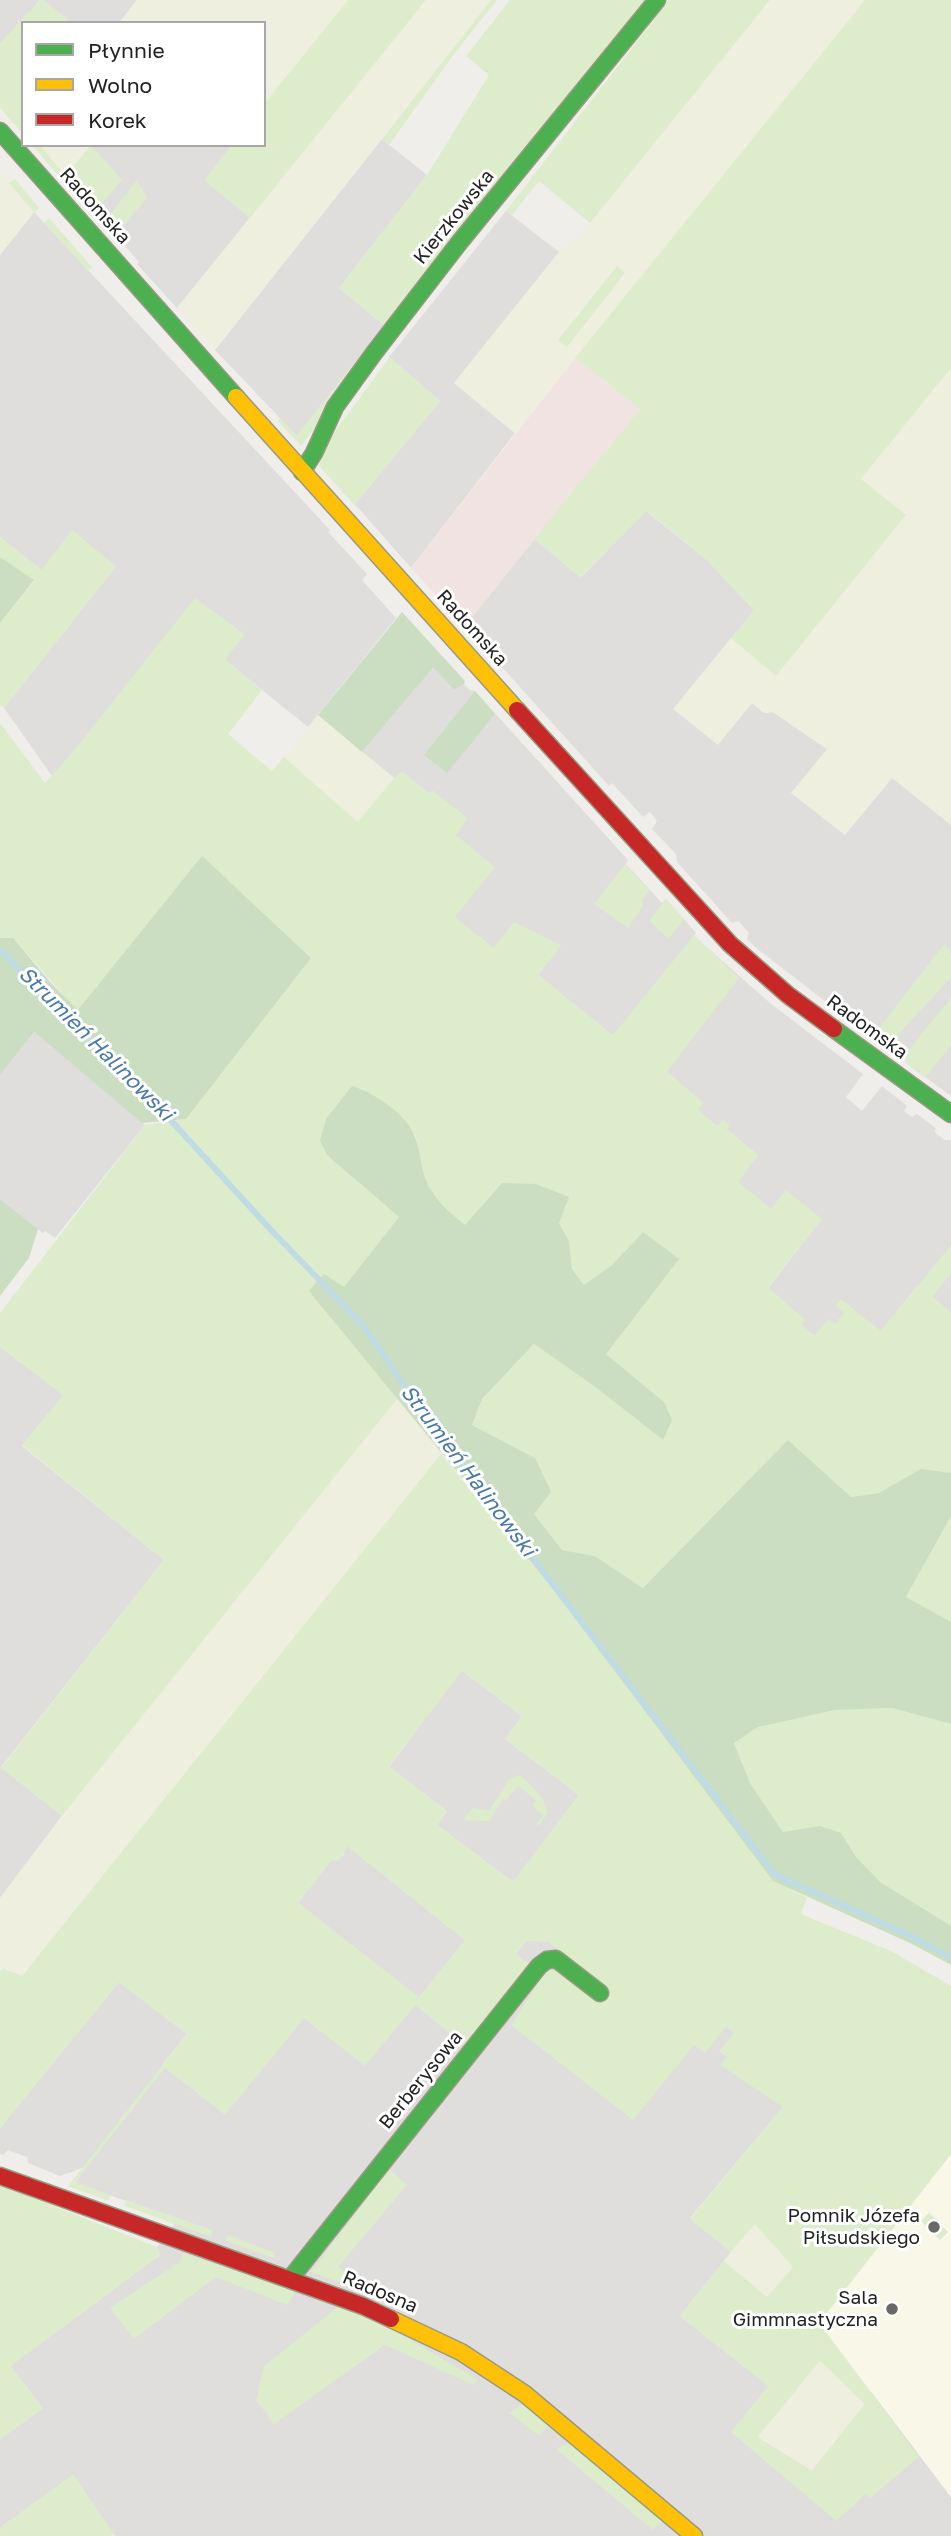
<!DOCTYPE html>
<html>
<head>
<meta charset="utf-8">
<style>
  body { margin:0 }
  #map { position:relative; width:951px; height:2536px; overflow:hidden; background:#f0eeeb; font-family:"Golos Text",sans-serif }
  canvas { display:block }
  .legend { position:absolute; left:21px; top:21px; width:245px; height:126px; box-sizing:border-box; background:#fff; border:2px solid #a7a7a7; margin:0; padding:9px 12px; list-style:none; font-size:21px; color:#222 }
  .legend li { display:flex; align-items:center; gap:14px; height:35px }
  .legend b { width:35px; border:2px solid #a7a7a7 }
</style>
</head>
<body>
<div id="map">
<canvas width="951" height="2536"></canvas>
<ul class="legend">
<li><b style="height:9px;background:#4caf50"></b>Płynnie</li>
<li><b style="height:9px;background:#ffc107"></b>Wolno</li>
<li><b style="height:9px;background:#c62828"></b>Korek</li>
</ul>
</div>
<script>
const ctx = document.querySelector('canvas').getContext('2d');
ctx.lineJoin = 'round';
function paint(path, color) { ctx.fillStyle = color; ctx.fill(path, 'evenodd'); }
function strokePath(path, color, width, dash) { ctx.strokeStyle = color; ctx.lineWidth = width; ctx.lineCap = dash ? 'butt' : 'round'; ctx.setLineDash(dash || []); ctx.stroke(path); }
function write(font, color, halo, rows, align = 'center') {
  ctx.font = font + ' "Golos Text",sans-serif'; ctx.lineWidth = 6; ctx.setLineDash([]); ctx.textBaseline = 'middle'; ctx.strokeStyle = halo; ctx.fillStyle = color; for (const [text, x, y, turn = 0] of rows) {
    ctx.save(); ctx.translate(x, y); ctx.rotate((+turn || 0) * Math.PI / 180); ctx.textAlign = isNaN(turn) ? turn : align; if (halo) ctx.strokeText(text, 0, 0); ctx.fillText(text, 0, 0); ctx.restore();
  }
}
const residential = new Path2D(`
  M 0,0 L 40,0 L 0,44 Z
  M 43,0 L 137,0 L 119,23 L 71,23 Z
  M 382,139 L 427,175 L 339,288 L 384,325 L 297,436 L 215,350 Z
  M 89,145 L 232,145 L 205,180 L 250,218 L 177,308 L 137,264 L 139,262 L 125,246 L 129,238 L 121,229 L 111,230 L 104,222 L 109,216 L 98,206 L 90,206 Z
  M 506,211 L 559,252 L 454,383 L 515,433 L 411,568 L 355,504 L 440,401 L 389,357 Z
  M 34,212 L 330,530 L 328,532 L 367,574 L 362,580 L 396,618 L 308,727 L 225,660 L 72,753 L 52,776 L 4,708 L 116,566 L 41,570 L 0,537 L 0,255 Z
  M 646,511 L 707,560 L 754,610 L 752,703 L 764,713 L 773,712 L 827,749 L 844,835 L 892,777 L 951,824 L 951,1096 L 905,1062 L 909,1049 L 895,1038 L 883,1046 L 755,947 L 747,939 L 749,933 L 741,924 L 738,921 L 732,923 L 677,862 L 676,854 L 652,829 L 657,821 L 650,812 L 643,817 L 612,783 L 609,786 L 465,626 L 534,539 L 581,577 Z
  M 433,668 L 454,690 L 464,684 L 470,690 L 475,691 L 628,860 L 626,864 L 662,903 L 666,899 L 696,933 L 694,936 L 770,1003 L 863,1074 L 846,1097 L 862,1111 L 882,1086 L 907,1106 L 904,1111 L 912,1117 L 917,1114 L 936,1128 L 934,1132 L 945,1140 L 951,1140 L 951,1313 L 918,1285 L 852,1367 L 801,1325 L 804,1320 L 768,1288 L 821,1220 L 786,1191 L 771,1209 L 737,1182 L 758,1155 L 726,1129 L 729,1125 L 723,1120 L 717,1126 L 697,1110 L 703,1103 L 618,1030 L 613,1036 L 538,975 L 561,945 L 493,948 L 454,917 L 455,835 L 433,791 L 430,794 L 402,772 L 394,778 L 362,752 Z
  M 34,1032 L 145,1125 L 55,1238 L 45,1231 L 43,1233 L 0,1199 L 0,1075 Z
  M 0,1347 L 64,1395 L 22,1446 L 164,1560 L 1,1767 L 62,1816 L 0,1898 Z
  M 461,1670 L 522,1716 L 505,1739 L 579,1795 L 513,1882 L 437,1825 L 447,1811 L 389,1767 Z
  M 346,1845 L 465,1940 L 419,1998 L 298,1903 L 332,1859 L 343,1856 Z
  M 788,1930 L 783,2107 L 690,2218 L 731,2252 L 680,2316 L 769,2386 L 872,2392 L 951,2497 L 951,2536 L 115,2536 L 73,2475 L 0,2528 L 0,2439 L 43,2408 L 10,2366 L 160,2255 L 157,2247 L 178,2219 L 75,2183 L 87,2166 L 60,2176 L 28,2163 L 27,2157 L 16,2153 L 8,2150 L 3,2155 L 0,2154 L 0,2128 L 119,1982 L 187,2034 L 162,2065 L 225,2114 L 304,2018 L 365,2065 L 415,2005 L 529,1964 L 515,1954 L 527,1940 L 549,1942 L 606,1987 L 511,2025 Z`);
const commercial = new Path2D(`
  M 575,358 L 640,409 L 465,626 L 411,568 Z`);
const education = new Path2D(`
  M 951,2154 L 951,2497 L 819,2323 Z`);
const farmland = new Path2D(`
  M 137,0 L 348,0 L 264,104 L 264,23 L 119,23 Z
  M 426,0 L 491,0 L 215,350 L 177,308 Z
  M 770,0 L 865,0 L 515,433 L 454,383 L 559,252 L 580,236 ZM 616,266 L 625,273 L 558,339 Z
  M 40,145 L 89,145 L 65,176 Z
  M 0,172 L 34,212 L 0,255 Z
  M 951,368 L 951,825 L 892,778 L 845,835 L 791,793 L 827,749 L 773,712 L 765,713 L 752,703 L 718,745 L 673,709 L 731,638 L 777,675 L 906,516 L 861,479 Z
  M 318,715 L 394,778 L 359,822 L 284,757 Z
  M 398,1398 L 441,1454 L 21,1976 L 3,1968 L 0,1963 L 0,1898 L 62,1816 Z
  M 755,2224 L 793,2267 L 767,2298 L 724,2261 Z
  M 820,2361 L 865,2404 L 812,2471 L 757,2437 Z`);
const grass = new Path2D(`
  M 40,0 L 43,0 L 71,23 L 23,23 L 23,134 L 0,108 L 0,44 Z
  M 348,0 L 426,0 L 250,218 L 204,180 L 232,145 L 264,145 L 264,104 Z
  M 491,0 L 497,0 L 454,54 L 389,145 L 382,139 Z
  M 510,0 L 649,0 L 301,446 L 278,421 L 280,418 L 297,436 L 384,325 L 339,288 L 427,175 L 489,75 L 466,56 Z
  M 669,0 L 770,0 L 590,223 L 539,181 L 512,215 L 506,211 Z
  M 865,0 L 951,0 L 951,368 L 861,479 L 906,515 L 776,676 L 731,638 L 754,610 L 707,560 L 647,511 L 580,577 L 534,539 L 640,409 L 575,358 Z
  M 32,145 L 40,145 L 65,176 L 91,145 L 122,180 L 92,214 Z
  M 15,179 L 39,208 L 34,212 L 9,183 Z
  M 137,180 L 147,198 L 121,229 L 111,230 L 104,222 Z
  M 49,218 L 92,267 L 88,271 L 44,223 Z
  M 617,266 L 625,273 L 567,347 L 558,340 Z
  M 390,357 L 440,401 L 355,504 L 358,509 L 319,466 L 325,445 Z
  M 72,530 L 116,566 L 4,708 L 0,705 L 0,623 L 34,581 L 0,557 L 0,537 L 41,570 Z
  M 195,598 L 245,634 L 225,660 L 262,690 L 228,734 L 272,771 L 284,757 L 358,822 L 394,778 L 402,772 L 430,794 L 433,791 L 468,818 L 456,835 L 495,867 L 455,917 L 493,948 L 514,922 L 561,945 L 538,975 L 613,1035 L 694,935 L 739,978 L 667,1072 L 703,1103 L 698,1110 L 717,1126 L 723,1120 L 729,1125 L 726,1129 L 758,1155 L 738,1182 L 771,1209 L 786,1190 L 822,1219 L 768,1287 L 805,1320 L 801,1325 L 814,1336 L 828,1319 L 835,1324 L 844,1312 L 836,1306 L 841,1299 L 881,1331 L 951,1245 L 951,1274 L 932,1297 L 951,1313 L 951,1473 L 916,1473 L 879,1493 L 851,1497 L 788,1441 L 643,1588 L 595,1556 L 562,1550 L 534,1514 L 535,1458 L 472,1425 L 482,1399 L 534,1344 L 594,1386 L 663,1440 L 664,1402 L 606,1354 L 643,1232 L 612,1265 L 584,1285 L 572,1269 L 569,1241 L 559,1223 L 502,1183 L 465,1226 L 438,1203 L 426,1181 L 415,1134 L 328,1156 L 399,1217 L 326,1311 L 398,1398 L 62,1816 L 1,1768 L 164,1560 L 22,1445 L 63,1395 L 0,1347 L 0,1313 L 145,1125 L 186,1119 L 311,958 L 202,857 L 78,1011 L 13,938 L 0,938 L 0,723 L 45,783 L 72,753 Z
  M 625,864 L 650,890 L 642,900 L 643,906 L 628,928 L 594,904 Z
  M 666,899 L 684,919 L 669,939 L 649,921 Z
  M 945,943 L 951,954 L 951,978 L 895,1038 L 883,1046 L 872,1037 Z
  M 951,998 L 951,1045 L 925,1078 L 905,1062 L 909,1049 Z
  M 441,1454 L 549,1584 L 773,1880 L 807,1898 L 801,1914 L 891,1951 L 951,1986 L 951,2154 L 819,2323 L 919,2457 L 870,2498 L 866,2494 L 836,2521 L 731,2432 L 768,2386 L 680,2316 L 724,2261 L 767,2297 L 793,2267 L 755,2224 L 731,2252 L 690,2219 L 783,2107 L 720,2065 L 727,2057 L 719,2051 L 734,2033 L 726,2027 L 705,2053 L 694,2045 L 633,2120 L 511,2025 L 548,1968 L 606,1987 L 549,1942 L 527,1940 L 515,1953 L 529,1965 L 464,2045 L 415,2005 L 365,2066 L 304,2018 L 225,2115 L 165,2068 L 75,2182 L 110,2195 L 109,2201 L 68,2186 L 187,2034 L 119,1982 L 0,2128 L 0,1971 L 3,1968 L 22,1976 ZM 462,1671 L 522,1716 L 505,1739 L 579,1795 L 513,1882 L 437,1825 L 447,1811 L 389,1766 ZM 347,1846 L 465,1940 L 419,1997 L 298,1903 L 332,1860 L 339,1861 ZM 820,2361 L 865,2404 L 812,2471 L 757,2437 Z
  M 951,1516 L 951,1622 L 949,1622 L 906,1597 Z
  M 892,1708 L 951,1724 L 951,1926 L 783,1832 L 750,1783 L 734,1743 L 758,1727 L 786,1720 L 835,1710 Z
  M 519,1775 C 533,1786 543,1795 548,1813 L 539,1826 L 536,1824 L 543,1815 L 532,1806 L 536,1800 L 518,1786 L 506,1801 L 503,1799 L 489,1821 L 463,1820 L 472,1808 L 489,1811 L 509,1779 Z
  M 389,2169 L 407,2185 L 338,2267 L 346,2272 L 341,2283 L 311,2272 Z
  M 0,2185 L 157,2247 L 160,2255 L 10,2366 L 43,2408 L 0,2439 Z
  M 126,2200 L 213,2230 L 211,2237 L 125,2206 Z
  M 929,2213 L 938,2221 L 933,2226 L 935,2228 L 940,2224 L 948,2232 L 940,2240 L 921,2221 Z
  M 228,2235 L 275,2253 L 274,2258 L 226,2241 Z
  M 183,2253 L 296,2291 L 287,2305 L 216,2277 L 134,2339 L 110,2308 L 180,2262 Z
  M 359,2279 L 410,2305 L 406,2309 L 353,2287 Z
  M 339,2306 L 389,2327 L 478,2380 L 474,2385 L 385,2345 L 274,2424 L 256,2400 L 264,2366 Z
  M 522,2404 L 549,2424 L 539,2436 L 509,2413 Z
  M 570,2442 L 662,2521 L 653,2530 L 556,2449 Z
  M 73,2474 L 114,2534 L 111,2536 L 0,2536 L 0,2528 Z`);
const forest = new Path2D(`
  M 0,557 L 34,580 L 0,623 Z
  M 402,612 L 465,681 L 464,684 L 454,690 L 433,668 L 362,752 L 318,715 Z
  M 475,691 L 495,714 L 447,773 L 424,755 Z
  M 202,856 L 311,958 L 186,1119 L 142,1123 L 34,1032 L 0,1075 L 0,938 L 13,938 L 51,983 L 78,1010 Z
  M 352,1086 C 374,1093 407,1114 415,1137 C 421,1152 421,1170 428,1185 C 437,1202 450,1213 465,1225 L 502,1183 L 536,1184 L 569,1197 L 559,1223 L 569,1241 L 572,1269 L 584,1285 L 612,1265 L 643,1232 L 679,1259 L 606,1354 L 664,1402 L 672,1420 L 663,1440 L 594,1386 L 534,1344 L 482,1399 L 472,1425 L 535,1458 L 551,1492 L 534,1514 L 562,1550 L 595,1556 L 643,1588 L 788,1440 L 851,1497 L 879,1493 L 921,1469 L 951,1473 L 951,1516 L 906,1597 L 951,1622 L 951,1724 L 892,1708 L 835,1710 L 758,1727 L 734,1743 L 750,1783 L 783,1832 L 820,1826 L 841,1833 L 856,1857 L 880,1882 L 951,1926 L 951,1965 L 912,1944 L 773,1881 L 549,1584 L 309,1291 L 324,1274 L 344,1287 L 399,1217 L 328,1156 L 320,1141 L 326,1119 Z
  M 0,1199 L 38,1229 L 29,1258 L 0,1296 Z`);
const stream = new Path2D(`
  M 0,950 L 49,1000 L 133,1079 L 271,1230 L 363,1325 L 438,1434 L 774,1874 L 904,1933 L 951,1957`);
const fast = new Path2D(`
  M 0,131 L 236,397
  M 302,472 L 314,453 L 335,407 L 374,353 L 459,243 L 657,0
  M 834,1029 L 951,1114
  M 290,2279 L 539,1966 L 547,1960 L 556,1959 L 600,1993`);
const slow = new Path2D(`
  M 236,397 L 517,710
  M 391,2319 L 461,2352 L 525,2394 L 694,2536`);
const jam = new Path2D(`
  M 517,710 L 730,944 L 788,995 L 834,1029
  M 0,2176 L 363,2306 L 391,2319`);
const markers = [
  [934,2227,7,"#6a6968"],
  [892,2309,7,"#6a6968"]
];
const streetNames = [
  ["Radomska",95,206,48],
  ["Kierzkowska",454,217,-51],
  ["Radomska",472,628,48],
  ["Radomska",867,1027,36],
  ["Berberysowa",421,2080,-51],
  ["Radosna",380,2292,23]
];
const poiNames = [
  ["Pomnik Józefa",920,2216],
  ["Piłsudskiego",920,2238],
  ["Sala",878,2298],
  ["Gimmnastyczna",878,2320]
];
const waterNames = [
  ["Strumień Halinowski",96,1044,45],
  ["Strumień Halinowski",468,1471,53]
];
paint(residential, '#dfdedc');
paint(commercial, '#f1e3e1');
paint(education, '#f8f7e8');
paint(farmland, '#efefdf');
paint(grass, '#ddeccb');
paint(forest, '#cbdec1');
strokePath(stream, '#bfdbe3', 6);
strokePath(fast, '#999a82', 19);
strokePath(slow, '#999a82', 19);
strokePath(jam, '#999a82', 19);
strokePath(fast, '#4caf50', 16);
strokePath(slow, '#ffc107', 16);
strokePath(jam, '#c62828', 16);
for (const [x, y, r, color] of markers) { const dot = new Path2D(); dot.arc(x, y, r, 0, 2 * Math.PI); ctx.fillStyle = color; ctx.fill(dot); strokePath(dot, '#fff', 2.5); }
write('19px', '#222', '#fff', streetNames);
write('19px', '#222', '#fff', poiNames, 'right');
write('italic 21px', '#4a7aab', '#fff', waterNames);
</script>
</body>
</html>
